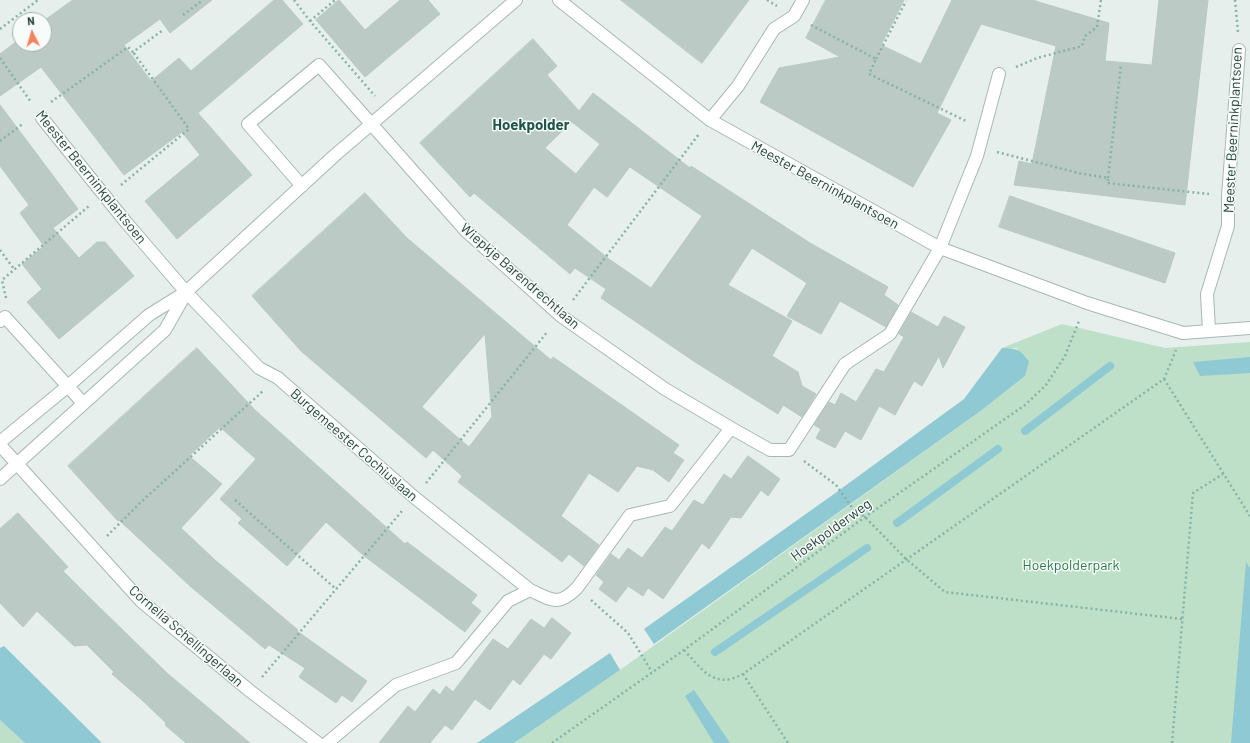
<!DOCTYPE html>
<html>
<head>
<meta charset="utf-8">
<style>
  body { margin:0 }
  #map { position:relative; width:1250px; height:743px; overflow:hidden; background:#e6efeb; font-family:Barlow,sans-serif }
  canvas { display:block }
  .north { position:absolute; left:12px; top:12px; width:40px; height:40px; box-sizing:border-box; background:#f7fbf9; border:1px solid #a3b1ad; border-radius:50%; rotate:355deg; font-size:11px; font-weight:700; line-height:16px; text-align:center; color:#24423a }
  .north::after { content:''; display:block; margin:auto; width:14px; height:18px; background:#f4845f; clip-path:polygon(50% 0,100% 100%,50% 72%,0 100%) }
</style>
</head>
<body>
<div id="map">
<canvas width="1250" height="743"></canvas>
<div class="north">N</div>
</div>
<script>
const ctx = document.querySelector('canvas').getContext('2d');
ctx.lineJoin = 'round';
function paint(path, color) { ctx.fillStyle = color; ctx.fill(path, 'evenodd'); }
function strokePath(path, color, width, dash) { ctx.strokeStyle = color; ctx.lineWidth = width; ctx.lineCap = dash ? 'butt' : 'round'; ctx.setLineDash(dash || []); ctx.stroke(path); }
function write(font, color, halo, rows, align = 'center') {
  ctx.font = font + ' Barlow,sans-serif'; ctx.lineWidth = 3; ctx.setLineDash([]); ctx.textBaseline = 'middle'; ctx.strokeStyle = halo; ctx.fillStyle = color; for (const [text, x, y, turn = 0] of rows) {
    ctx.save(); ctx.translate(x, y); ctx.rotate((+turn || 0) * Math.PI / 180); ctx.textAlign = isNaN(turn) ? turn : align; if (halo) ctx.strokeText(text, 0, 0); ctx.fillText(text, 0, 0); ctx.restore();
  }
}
const green = new Path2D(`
  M 1062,324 L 1165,348 L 1250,342 L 1250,743 L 514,743 L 620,670 L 982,410 L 1025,376 L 1017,348 L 1002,348 Z
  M 0,720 L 25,743 L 0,743 Z`);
const water = new Path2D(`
  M 1002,348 C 1017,348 1021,350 1029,362 L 1025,376 L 982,410 L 654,644 L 644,629 L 834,494 L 964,399 Z
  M 1250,357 L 1250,373 L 1200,376 L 1193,362 Z
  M 1246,562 L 1250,568 L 1250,743 L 1231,743 Z
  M 4,646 L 102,743 L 25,743 L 0,720 L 0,648 Z
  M 610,653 L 620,670 L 514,743 L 477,743 Z
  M 694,690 L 730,743 L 714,743 L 685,696 Z`);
const stream = new Path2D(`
  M 1025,431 L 1110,366
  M 897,523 L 998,449
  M 715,652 L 867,548`);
const building = new Path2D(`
  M 73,0 L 212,0 L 170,33 L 160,19 L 124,45 L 151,81 L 179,58 L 191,71 L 274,0 L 282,0 L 303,24 L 198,113 L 252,175 L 177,239 L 145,201 L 200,155 L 182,132 L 124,175 L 41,67 L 0,96 L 0,54 L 20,39 L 20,44 L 44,44 L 44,21 Z
  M 339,0 L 365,30 L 400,0 L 428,0 L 440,14 L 365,77 L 316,20 Z
  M 621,0 L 749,0 L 702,63 Z
  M 826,0 L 904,0 L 881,45 L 921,64 L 952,0 L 1032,0 L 1109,23 L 1105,61 L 1152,65 L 1159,0 L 1208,0 L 1185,205 L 1014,185 L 1019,161 L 1032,164 L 1056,46 L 981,24 L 937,113 L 951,120 L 913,187 L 760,102 L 779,68 L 840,57 L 806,38 Z
  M 533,39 L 557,66 L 547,75 L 579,111 L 593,93 L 690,168 L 691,166 L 810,243 L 888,287 L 884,295 L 898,305 L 886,327 L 840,301 L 821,334 L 787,316 L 807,283 L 752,248 L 728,285 L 792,321 L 772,356 L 798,372 L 802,386 L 816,394 L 802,417 L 783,405 L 778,414 L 695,362 L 601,298 L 606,289 L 575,268 L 570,274 L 474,193 L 470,197 L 420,143 ZM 572,122 L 600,144 L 576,174 L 545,148 ZM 630,167 L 702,216 L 651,288 L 609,259 L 567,225 L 594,187 L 607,197 Z
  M 0,105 L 78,209 L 53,228 L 79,258 L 97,242 L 105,242 L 134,276 L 59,339 L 27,302 L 42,289 L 22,264 L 44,246 L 20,213 L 29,205 L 0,166 Z
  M 365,193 L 407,238 L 551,360 L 553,357 L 679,445 L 673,453 L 684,460 L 669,482 L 653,470 L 637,466 L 618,492 L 589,473 L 561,516 L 599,545 L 584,566 L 569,554 L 562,562 L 493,509 L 458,482 L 462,476 L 433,450 L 426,458 L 301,351 L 252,296 ZM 485,334 L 492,417 L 469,447 L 422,407 Z
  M 1010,196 L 1175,253 L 1165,283 L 999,227 Z
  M 911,312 L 938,327 L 944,316 L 965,327 L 943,368 L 939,356 L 922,386 L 914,381 L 895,415 L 879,406 L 861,440 L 845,431 L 835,448 L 816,438 L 821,429 L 814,425 L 829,402 L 835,405 L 841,393 L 856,402 L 876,369 L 884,372 L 904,337 L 899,334 Z
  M 197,348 L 255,410 L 405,544 L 407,542 L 477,595 L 471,603 L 481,611 L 465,632 L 363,555 L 326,522 L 287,566 L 238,523 L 242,519 L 220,499 L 256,459 L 220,427 L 189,456 L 222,484 L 181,528 L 215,560 L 298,630 L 297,631 L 367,681 L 352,702 L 342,695 L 336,703 L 299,677 L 305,668 L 269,645 L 265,649 L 190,586 L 119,520 L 118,521 L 68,466 Z
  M 748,456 L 780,479 L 768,496 L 761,490 L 741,518 L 731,517 L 709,549 L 702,543 L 663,599 L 648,588 L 643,596 L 628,586 L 616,602 L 599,589 L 604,582 L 596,575 L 611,554 L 619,560 L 628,548 L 642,558 L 665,527 L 672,531 L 694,500 L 703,505 L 724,474 L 731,479 Z
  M 18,513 L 68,567 L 63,571 L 92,600 L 167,673 L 250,743 L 186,743 L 165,725 L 166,723 L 142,700 L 112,674 L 114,672 L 87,645 L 74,646 L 37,611 L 23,627 L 0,603 L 0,529 Z
  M 552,618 L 571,633 L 551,659 L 544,654 L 520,685 L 513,679 L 490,710 L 475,699 L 452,730 L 445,725 L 430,743 L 379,743 L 408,706 L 415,712 L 433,689 L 440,695 L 446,686 L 453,692 L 493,639 L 508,649 L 531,619 L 544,628 Z`);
const path = new Path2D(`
  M 294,0 L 310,21 L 375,96
  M 767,0 L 777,6
  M 1235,0 L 1238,32
  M 183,15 L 203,0
  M 310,21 L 335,0
  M 811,25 L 876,59 L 869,74 L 966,121
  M 0,29 L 38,0
  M 0,58 L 31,102
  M 876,59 L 906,1
  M 1016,67 L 1037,58 L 1082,46 L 1085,36 L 1097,27 L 1101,0
  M 51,102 L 128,47 L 133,52 L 163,30
  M 0,141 L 24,123
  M 997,152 L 1078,173 L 1108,178 L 1107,183 L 1209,194
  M 1108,178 L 1121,65
  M 121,185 L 189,129 L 133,52
  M 0,250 L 14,269
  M 6,298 L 2,280 L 89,206
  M 573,300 L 699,134
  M 1164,379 L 1250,516
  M 804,461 L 836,485 L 853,509 L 865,517 L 906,559 L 945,592 L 1182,619
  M 426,483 L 548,331
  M 235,500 L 336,589
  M 107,536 L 140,503 L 263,391
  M 591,600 L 628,633 L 652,672
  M 684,650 C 702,669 714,690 743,674 L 1164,379 L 1176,350
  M 743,674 L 788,743
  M 262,677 L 402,511
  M 552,743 L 684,650 L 865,517 L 1025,405 L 1046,385 L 1065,356 L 1079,321
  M 1172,743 L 1193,493 L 1223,474`);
const street = new Path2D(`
  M 559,0 L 710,120 L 940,248 L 1087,303 L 1183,333 L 1250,328
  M 42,118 L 125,221 L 186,292 L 259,368 L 278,378 L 414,497 L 530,590
  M 710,120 L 738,86 L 774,29 L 794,16 L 803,0
  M 302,186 L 248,124 L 319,65 L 466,231 L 561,316 L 665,389 L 731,428
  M 0,321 L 5,317 L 83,403
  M 1209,330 L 1207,294 L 1228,226 L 1228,196 L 1239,50
  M 0,442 L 68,386 L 149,315 L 186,292 L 334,156 L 516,0
  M 0,445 L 141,601 L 250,691 L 318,743
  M 0,479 L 165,330 L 186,293
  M 327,743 L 396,685 L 456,663 L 508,601 L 530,590 C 552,600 558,607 577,588 L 630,515 L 670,506 L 731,428 L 770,450 L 789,450 L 845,364 L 890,334 L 940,248 L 977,156 L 999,74`);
const streetNames = [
  ["Meester Beerninkplantsoen",1233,130,-87],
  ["Meester Beerninkplantsoen",91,177,51],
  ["Meester Beerninkplantsoen",825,185,29],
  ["Wiepkje Barendrechtlaan",520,276,41],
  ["Burgemeester Cochiuslaan",354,445,41],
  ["Hoekpolderweg",831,530,-36],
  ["Cornelia Schellingerlaan",186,636,41]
];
const parkNames = [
  ["Hoekpolderpark",1071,565]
];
const neighbourhoodNames = [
  ["Hoekpolder",531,125]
];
paint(green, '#bfe0c8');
paint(water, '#8ec9d4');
strokePath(stream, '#8ec9d4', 8);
paint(building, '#bbcac4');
strokePath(building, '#b8c9c2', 1);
strokePath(street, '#a8b8b2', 14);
strokePath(path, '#86b3a5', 2.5, [2, 3]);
strokePath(street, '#fff', 12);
write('14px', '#24423a', '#f7fbf9', streetNames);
write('14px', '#2d7a4b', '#f7fbf9', parkNames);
write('bold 15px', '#1f5548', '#f7fbf9', neighbourhoodNames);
</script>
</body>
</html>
